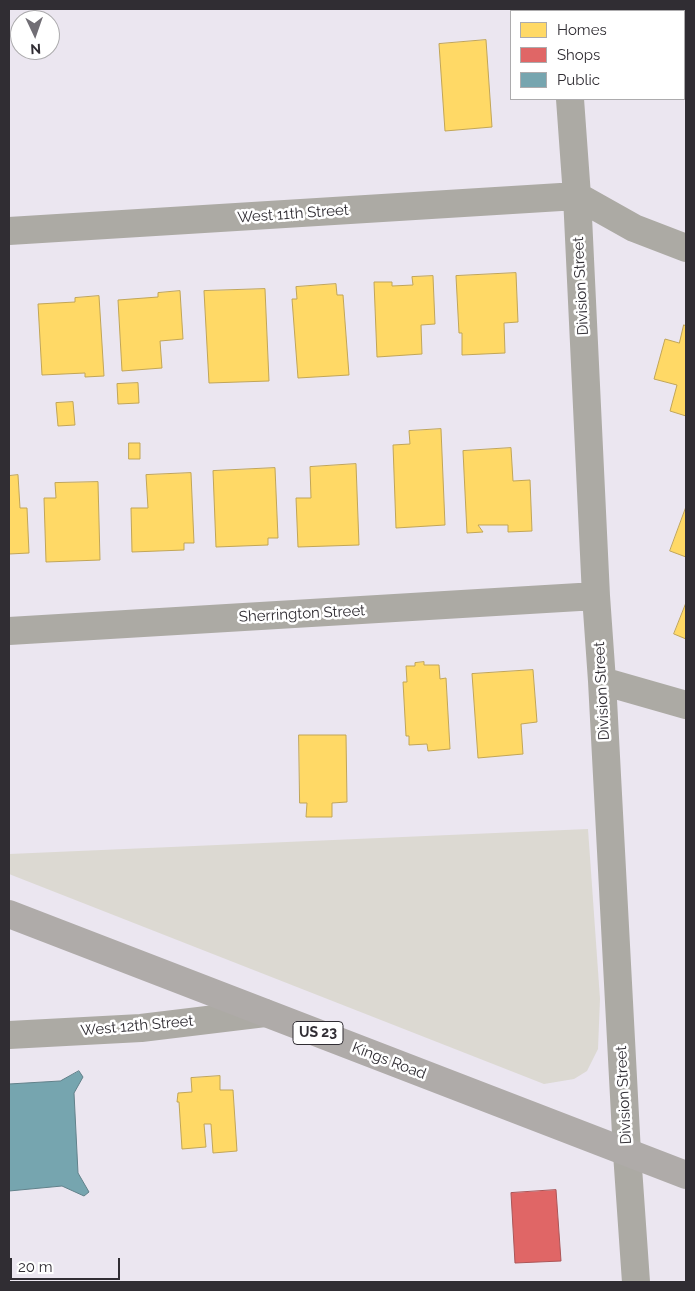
<!DOCTYPE html>
<html>
<head>
<meta charset="utf-8">
<style>
  body { margin:0 }
  #map { position:relative; width:695px; height:1291px; overflow:hidden; background:#ebe6f0; font-family:Raleway,sans-serif }
  canvas { display:block }
  .frame { position:absolute; inset:0; border:10px solid #302d33; pointer-events:none }
  .legend { position:absolute; left:510px; top:10px; width:175px; height:90px; box-sizing:border-box; background:#fff; border:1px solid #acabad; margin:0; padding:6px 9px; list-style:none; font-size:15px; color:#302d33 }
  .legend li { display:flex; align-items:center; gap:10px; height:25px }
  .legend b { width:25px; border:1px solid #acabad }
  .north { position:absolute; left:10px; top:10px; width:50px; height:50px; box-sizing:border-box; background:#fff; border:1px solid #acabad; border-radius:50%; rotate:177deg; font-size:14px; font-weight:700; line-height:20px; text-align:center; color:#302d33 }
  .north::after { content:''; display:block; margin:auto; width:18px; height:22px; background:#716e75; clip-path:polygon(50% 0,100% 100%,50% 72%,0 100%) }
  .scale { position:absolute; left:10px; top:1258px; width:110px; height:22px; box-sizing:border-box; border:2px solid #302d33; border-top:0; padding-left:6px; font-size:15px; line-height:18px; white-space:nowrap; color:#302d33; -webkit-text-stroke:4px #fff; paint-order:stroke }
</style>
</head>
<body>
<div id="map">
<canvas width="695" height="1291"></canvas>
<div class="frame"></div>
<ul class="legend">
<li><b style="height:14px;background:#ffd966"></b>Homes</li>
<li><b style="height:14px;background:#e06666"></b>Shops</li>
<li><b style="height:14px;background:#76a5af"></b>Public</li>
</ul>
<div class="north">N</div>
<div class="scale">20 m</div>
</div>
<script>
const ctx = document.querySelector('canvas').getContext('2d');
ctx.lineJoin = 'round';
function paint(path, color) { ctx.fillStyle = color; ctx.fill(path, 'evenodd'); }
function strokePath(path, color, width, dash) { ctx.strokeStyle = color; ctx.lineWidth = width; ctx.lineCap = dash ? 'butt' : 'round'; ctx.setLineDash(dash || []); ctx.stroke(path); }
function write(font, color, halo, rows, align = 'center') {
  ctx.font = font + ' Raleway,sans-serif'; ctx.lineWidth = 5; ctx.setLineDash([]); ctx.textBaseline = 'middle'; ctx.strokeStyle = halo; ctx.fillStyle = color; for (const [text, x, y, turn = 0] of rows) {
    ctx.save(); ctx.translate(x, y); ctx.rotate((+turn || 0) * Math.PI / 180); ctx.textAlign = isNaN(turn) ? turn : align; if (halo) ctx.strokeText(text, 0, 0); ctx.fillText(text, 0, 0); ctx.restore();
  }
}
const green = new Path2D(`
  M 588,829 L 600,999 L 598,1049 L 587,1071 L 574,1079 L 544,1084 L 9,874 L 9,854 Z`);
const homes = new Path2D(`
  M 486,40 L 492,127 L 445,131 L 439,44 Z
  M 516,273 L 518,322 L 504,323 L 505,353 L 462,355 L 462,333 L 459,333 L 456,276 Z
  M 433,276 L 435,324 L 421,325 L 422,354 L 377,357 L 374,282 L 392,282 L 392,286 L 413,285 L 412,277 Z
  M 336,284 L 337,295 L 343,295 L 349,375 L 298,378 L 292,299 L 297,299 L 296,287 Z
  M 265,289 L 269,381 L 209,383 L 204,291 Z
  M 180,291 L 183,339 L 160,341 L 162,368 L 122,371 L 118,300 L 158,297 L 158,293 Z
  M 99,296 L 104,376 L 85,377 L 85,373 L 42,375 L 38,304 L 75,302 L 75,298 Z
  M 684,325 L 686,326 L 686,416 L 670,411 L 677,385 L 654,379 L 665,339 L 679,343 Z
  M 138,383 L 139,403 L 118,404 L 117,384 Z
  M 73,402 L 75,425 L 58,426 L 56,403 Z
  M 441,429 L 445,525 L 396,528 L 393,445 L 410,444 L 409,431 Z
  M 129,443 L 140,443 L 140,459 L 129,459 Z
  M 511,448 L 513,481 L 530,480 L 532,531 L 508,532 L 508,525 L 478,525 L 483,532 L 467,533 L 463,451 Z
  M 356,464 L 359,545 L 298,547 L 296,498 L 311,498 L 310,467 Z
  M 275,468 L 278,538 L 268,538 L 268,545 L 216,547 L 213,471 Z
  M 191,473 L 194,543 L 184,543 L 184,550 L 132,552 L 131,508 L 148,508 L 146,475 Z
  M 18,475 L 20,508 L 27,508 L 29,553 L 9,554 L 9,476 Z
  M 98,482 L 100,560 L 46,562 L 44,498 L 56,498 L 55,483 Z
  M 686,507 L 686,557 L 670,551 Z
  M 686,603 L 686,639 L 674,634 Z
  M 424,662 L 424,665 L 439,665 L 440,679 L 446,678 L 450,749 L 428,751 L 427,744 L 409,745 L 409,736 L 406,736 L 403,682 L 407,682 L 406,666 L 415,666 L 415,663 Z
  M 533,670 L 537,722 L 521,724 L 523,754 L 478,758 L 472,674 Z
  M 299,735 L 346,735 L 347,802 L 332,803 L 332,817 L 306,817 L 307,803 L 300,803 Z
  M 220,1076 L 220,1090 L 233,1090 L 237,1151 L 213,1153 L 211,1124 L 204,1124 L 206,1147 L 182,1149 L 179,1102 L 177,1102 L 178,1093 L 192,1092 L 191,1078 Z`);
const shops = new Path2D(`
  M 556,1190 L 561,1261 L 515,1263 L 511,1193 Z`);
const public = new Path2D(`
  M 79,1071 L 83,1077 L 74,1093 L 78,1173 L 89,1192 L 84,1196 L 62,1186 L 9,1191 L 9,1084 L 60,1081 Z`);
const minor = new Path2D(`
  M 564,9 L 565,11
  M 570,99 L 577,196 L 596,596 L 602,681 L 627,1153 L 636,1282
  M 9,231 L 577,196 L 634,228 L 686,248
  M 9,631 L 596,596
  M 602,681 L 686,705
  M 9,1035 L 141,1028 L 265,1013`);
const major = new Path2D(`
  M 9,914 L 686,1175`);
const shields = [
  [318,1033,50]
];
const shieldNames = [
  ["US 23",318,1033]
];
const streetNames = [
  ["West 11th Street",293,214,-4],
  ["Division Street",581,286,-93],
  ["Sherrington Street",302,614,-3],
  ["Division Street",602,691,-93],
  ["West 12th Street",137,1026,-5],
  ["Kings Road",389,1061,21],
  ["Division Street",624,1095,-93]
];
paint(green, '#dcd9d2');
paint(homes, '#ffd966');
strokePath(homes, '#c1a557', 1);
paint(shops, '#e06666');
strokePath(shops, '#ab5557', 1);
paint(public, '#76a5af');
strokePath(public, '#61818a', 1);
strokePath(minor, '#acaaa4', 28);
strokePath(major, '#afaba9', 28);
for (const [x, y, w] of shields) { const box = new Path2D(); box.roundRect(x - w / 2, y - 11.5, w, 23, 4); ctx.fillStyle = '#fff'; ctx.fill(box); strokePath(box, '#302d33', 1); }
write('bold 14px', '#302d33', null, shieldNames);
write('15px', '#302d33', '#fff', streetNames);
</script>
</body>
</html>
